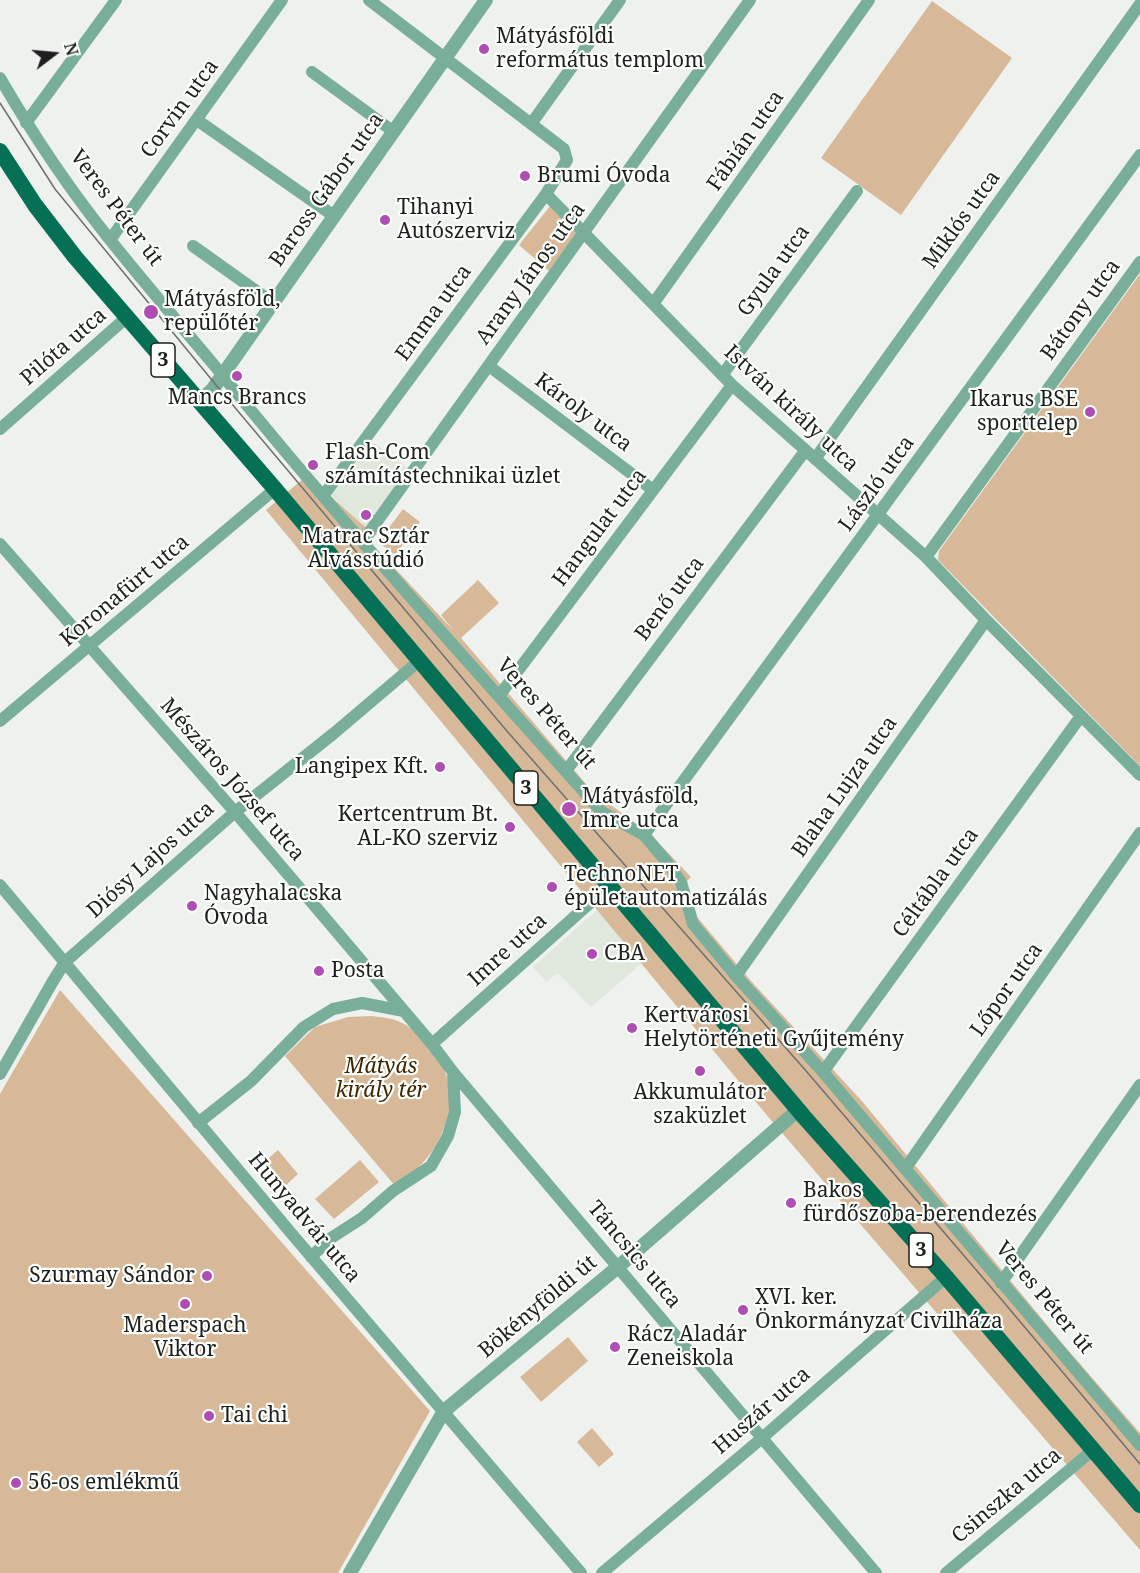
<!DOCTYPE html>
<html>
<head>
<meta charset="utf-8">
<style>
  body { margin:0 }
  #map { position:relative; width:1140px; height:1573px; overflow:hidden; background:#eff1ee; font-family:"Noto Serif",serif }
  canvas { display:block }
  .north { position:absolute; left:24px; top:24px; width:60px; height:60px; -webkit-text-stroke:4px #fcfffb; paint-order:stroke; rotate:74deg; font-size:16px; font-weight:700; line-height:24px; text-align:center; color:#1e1f1e }
  .north::after { content:''; display:block; margin:auto; width:21px; height:27px; background:#1e1f1e; clip-path:polygon(50% 0,100% 100%,50% 72%,0 100%) }
</style>
</head>
<body>
<div id="map">
<canvas width="1140" height="1573"></canvas>
<div class="north">N</div>
</div>
<script>
const ctx = document.querySelector('canvas').getContext('2d');
ctx.lineJoin = 'round';
function paint(path, color) { ctx.fillStyle = color; ctx.fill(path, 'evenodd'); }
function strokePath(path, color, width, dash) { ctx.strokeStyle = color; ctx.lineWidth = width; ctx.lineCap = dash ? 'butt' : 'round'; ctx.setLineDash(dash || []); ctx.stroke(path); }
function write(font, color, halo, rows, align = 'center') {
  ctx.font = font + ' "Noto Serif",serif'; ctx.lineWidth = 4.5; ctx.setLineDash([]); ctx.textBaseline = 'middle'; ctx.strokeStyle = halo; ctx.fillStyle = color; for (const [text, x, y, turn = 0] of rows) {
    ctx.save(); ctx.translate(x, y); ctx.rotate((+turn || 0) * Math.PI / 180); ctx.textAlign = isNaN(turn) ? turn : align; if (halo) ctx.strokeText(text, 0, 0); ctx.fillText(text, 0, 0); ctx.restore();
  }
}
const built = new Path2D(`
  M 373,442 L 409,469 L 367,525 L 363,525 L 329,495 Z
  M 597,910 L 642,963 L 591,1007 L 558,973 L 546,982 L 533,967 Z`);
const green = new Path2D(`
  M 932,1 L 1012,58 L 901,215 L 821,158 Z
  M 550,206 L 576,234 L 549,271 L 519,245 Z
  M 1140,274 L 1140,766 L 938,560 L 939,551 Z
  M 309,474 L 329,495 L 363,525 L 377,533 L 370,542 L 454,631 L 441,615 L 478,580 L 499,603 L 461,638 L 604,805 L 611,805 L 652,836 L 691,877 L 686,882 L 692,911 L 751,981 L 861,1100 L 1062,1343 L 1140,1433 L 1140,1550 L 765,1113 L 266,510 Z
  M 403,509 L 420,522 L 395,555 L 378,542 Z
  M 60,990 L 430,1411 L 338,1573 L 0,1573 L 0,1094 Z
  M 371,1016 C 380,1017 390,1018 398,1021 C 412,1027 420,1035 430,1047 C 472,1096 442,1155 396,1187 L 285,1056 L 315,1027 L 348,1017 Z
  M 278,1150 L 298,1174 L 284,1187 L 263,1163 Z
  M 360,1160 L 379,1182 L 334,1219 L 315,1199 Z
  M 568,1337 L 588,1361 L 541,1402 L 520,1377 Z
  M 592,1428 L 614,1454 L 599,1467 L 577,1442 Z`);
const minor = new Path2D(`
  M 312,72 L 394,132
  M 0,78 C 32,133 67,186 107,236 C 142,280 178,322 214,365 C 338,519 471,665 602,812 L 644,835 L 666,861 L 681,882 L 693,924 L 736,976 L 823,1072 L 1140,1445
  M 197,120 L 334,216
  M 26,123 L 116,0
  M 531,124 L 620,0
  M 546,194 L 732,385 L 926,557 L 986,620 L 1140,775
  M 110,240 L 282,0
  M 193,246 L 273,303
  M 653,304 L 869,0
  M 489,366 L 653,490
  M 723,374 L 857,191
  M 0,429 L 126,318
  M 815,459 L 1140,4
  M 323,496 L 546,194 L 567,160 L 564,149 L 369,0
  M 363,541 L 750,0
  M 0,544 L 235,812 L 432,1044 L 453,1072 L 876,1573
  M 926,557 L 1140,262
  M 499,696 L 732,385
  M 0,721 L 275,489
  M 566,771 L 805,451
  M 644,835 L 1140,155
  M 0,885 L 291,1233 L 581,1573
  M 736,976 L 986,620
  M 432,1044 L 609,886
  M 823,1072 L 1081,716
  M 0,1074 L 53,981 L 65,962 L 235,812 L 333,734 L 419,661
  M 198,1123 L 251,1081 L 304,1027 L 333,1009 L 362,1003 L 404,1011
  M 905,1169 L 1140,833
  M 311,1257 L 331,1238 L 362,1218 L 393,1191 L 431,1166 L 448,1136 L 455,1112 L 453,1072
  M 1001,1283 L 1140,1085
  M 602,1573 L 762,1438 L 946,1277
  M 946,1573 L 1093,1450`);
const tertiary = new Path2D(`
  M 199,401 L 212,390 L 486,0
  M 350,1573 L 444,1411 L 618,1267 L 798,1110`);
const primary = new Path2D(`
  M 0,151 L 35,205 L 75,257 L 275,489 L 805,1118 L 946,1277 L 1140,1505`);
const tram = new Path2D(`
  M 0,103 L 55,189 L 216,385 L 506,730 L 807,1072 L 1001,1299 L 1140,1464`);
const markers = [
  [484,49,6,"#af4db4"],
  [525,176,6,"#af4db4"],
  [385,220,6,"#af4db4"],
  [151,312,8,"#af4db4"],
  [237,376,6,"#af4db4"],
  [1090,412,6,"#af4db4"],
  [313,465,6,"#af4db4"],
  [366,515,6,"#af4db4"],
  [440,767,6,"#af4db4"],
  [569,809,8,"#af4db4"],
  [510,827,6,"#af4db4"],
  [552,887,6,"#af4db4"],
  [192,906,6,"#af4db4"],
  [592,954,6,"#af4db4"],
  [319,971,6,"#af4db4"],
  [632,1028,6,"#af4db4"],
  [700,1071,6,"#af4db4"],
  [791,1203,6,"#af4db4"],
  [207,1276,6,"#af4db4"],
  [185,1304,6,"#af4db4"],
  [743,1310,6,"#af4db4"],
  [615,1347,6,"#af4db4"],
  [209,1416,6,"#af4db4"],
  [16,1483,6,"#af4db4"]
];
const shields = [
  [163,360,24],
  [526,788,24],
  [921,1250,24]
];
const shieldNames = [
  ["3",163,360],
  ["3",526,788],
  ["3",921,1250]
];
const poiNames = [
  ["Mátyásföldi",496,37],
  ["református templom",496,61],
  ["Brumi Óvoda",537,176],
  ["Tihanyi",397,208],
  ["Autószerviz",397,232],
  ["Mátyásföld,",164,300],
  ["repülőtér",164,324],
  ["Mancs Brancs",237,398,"center"],
  ["Ikarus BSE",1078,400,"right"],
  ["sporttelep",1078,424,"right"],
  ["Flash-Com",325,453],
  ["számítástechnikai üzlet",325,477],
  ["Matrac Sztár",366,537,"center"],
  ["Alvásstúdió",366,561,"center"],
  ["Langipex Kft.",428,767,"right"],
  ["Mátyásföld,",582,797],
  ["Imre utca",582,821],
  ["Kertcentrum Bt.",498,815,"right"],
  ["AL-KO szerviz",498,839,"right"],
  ["TechnoNET",564,875],
  ["épületautomatizálás",564,899],
  ["Nagyhalacska",204,894],
  ["Óvoda",204,918],
  ["CBA",604,954],
  ["Posta",331,971],
  ["Kertvárosi",644,1016],
  ["Helytörténeti Gyűjtemény",644,1040],
  ["Akkumulátor",700,1093,"center"],
  ["szaküzlet",700,1117,"center"],
  ["Bakos",803,1191],
  ["fürdőszoba-berendezés",803,1215],
  ["Szurmay Sándor",195,1276,"right"],
  ["XVI. ker.",755,1298],
  ["Önkormányzat Civilháza",755,1322],
  ["Maderspach",185,1326,"center"],
  ["Viktor",185,1350,"center"],
  ["Rácz Aladár",627,1335],
  ["Zeneiskola",627,1359],
  ["Tai chi",221,1416],
  ["56-os emlékmű",28,1483]
];
const streetNames = [
  ["Corvin utca",180,109,-54],
  ["Fábián utca",746,141,-55],
  ["Baross Gábor utca",327,190,-55],
  ["Veres Péter út",116,208,53],
  ["Miklós utca",962,220,-54],
  ["Gyula utca",774,271,-54],
  ["Arany János utca",531,274,-54],
  ["Bátony utca",1081,310,-54],
  ["Emma utca",434,313,-54],
  ["Pilóta utca",64,347,-41],
  ["István király utca",791,409,43],
  ["Károly utca",583,413,37],
  ["László utca",877,484,-54],
  ["Hangulat utca",600,528,-53],
  ["Koronafürt utca",125,591,-40],
  ["Benő utca",670,599,-53],
  ["Veres Péter út",546,714,49],
  ["Mészáros József utca",232,780,49],
  ["Blaha Lujza utca",845,787,-55],
  ["Diósy Lajos utca",151,860,-42],
  ["Céltábla utca",936,883,-54],
  ["Imre utca",508,950,-42],
  ["Lőpor utca",1007,990,-55],
  ["Hunyadvár utca",304,1218,50],
  ["Táncsics utca",634,1255,50],
  ["Veres Péter út",1044,1298,50],
  ["Bökényföldi út",538,1307,-40],
  ["Huszár utca",762,1411,-41],
  ["Csinszka utca",1007,1496,-40]
];
const parkNames = [
  ["Mátyás",381,1067],
  ["király tér",381,1091]
];
paint(built, '#e0e7dd');
paint(green, '#d7b99a');
strokePath(minor, '#79ae9a', 12);
strokePath(tertiary, '#79ae9a', 14);
strokePath(primary, '#067056', 16);
strokePath(tram, '#6e706e', 1.5);
for (const [x, y, r, color] of markers) { const dot = new Path2D(); dot.arc(x, y, r, 0, 2 * Math.PI); ctx.fillStyle = color; ctx.fill(dot); strokePath(dot, '#fcfffb', 2); }
for (const [x, y, w] of shields) { const box = new Path2D(); box.roundRect(x - w / 2, y - 17, w, 34, 4.5); ctx.fillStyle = '#fcfffb'; ctx.fill(box); strokePath(box, '#1e1f1e', 1.5); }
write('bold 20px', '#1e1f1e', null, shieldNames);
write('21px', '#1e1f1e', '#fcfffb', poiNames, 'left');
write('21px', '#1e1f1e', '#fcfffb', streetNames);
write('italic 21px', '#402300', '#fcfffb', parkNames);
</script>
</body>
</html>
